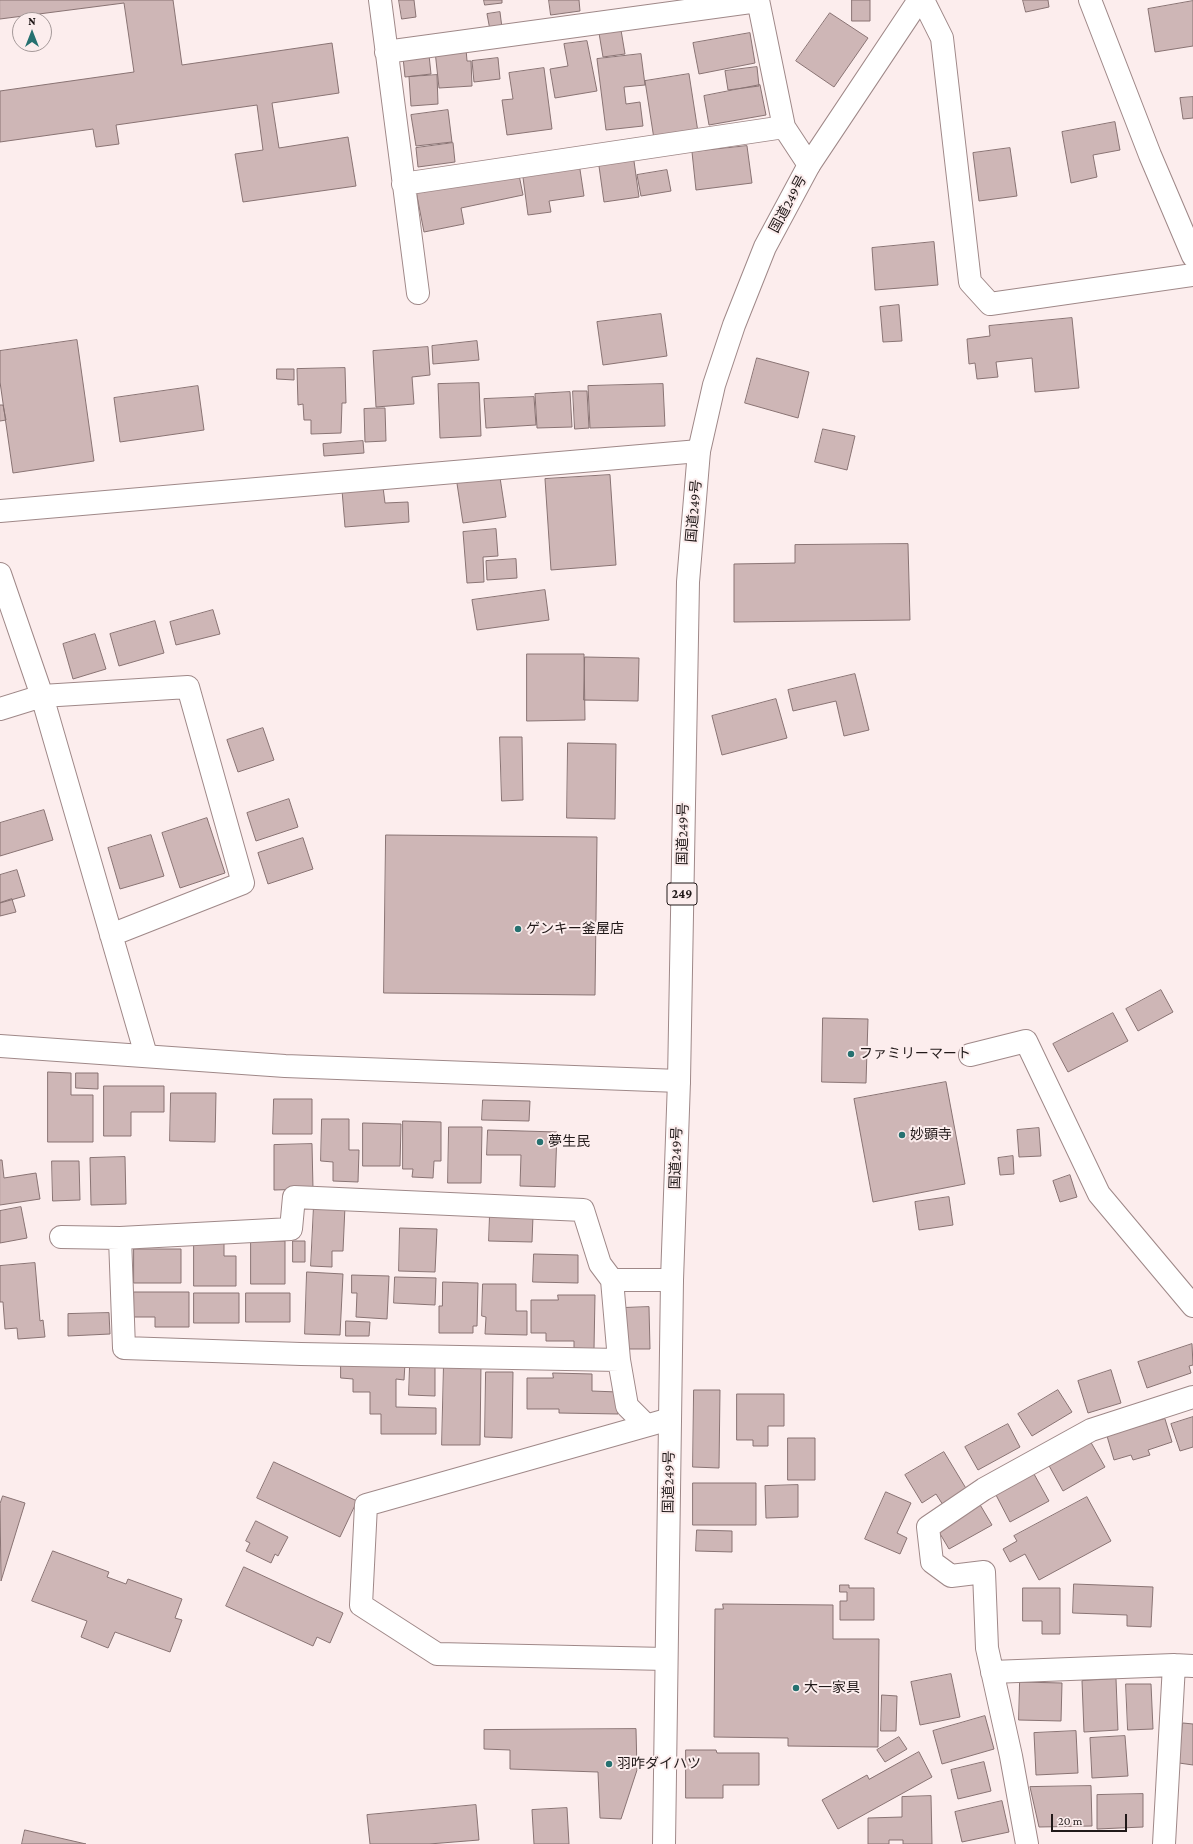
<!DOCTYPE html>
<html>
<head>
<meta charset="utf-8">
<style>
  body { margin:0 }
  #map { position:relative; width:1193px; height:1844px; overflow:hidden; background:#fceded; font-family:"Crimson Pro",serif }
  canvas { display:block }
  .north { position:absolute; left:12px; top:12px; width:40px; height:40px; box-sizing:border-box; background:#fceded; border:1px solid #a49898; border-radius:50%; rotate:0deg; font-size:11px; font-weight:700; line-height:16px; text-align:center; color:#211919 }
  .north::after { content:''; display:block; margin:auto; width:14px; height:18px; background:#267170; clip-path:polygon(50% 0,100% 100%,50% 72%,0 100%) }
  .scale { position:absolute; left:1051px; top:1814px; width:76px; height:18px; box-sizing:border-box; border:2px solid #211919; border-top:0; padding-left:5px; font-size:12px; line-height:14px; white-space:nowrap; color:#211919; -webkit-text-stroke:3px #fceded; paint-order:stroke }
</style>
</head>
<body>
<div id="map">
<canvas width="1193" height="1844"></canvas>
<div class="north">N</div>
<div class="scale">20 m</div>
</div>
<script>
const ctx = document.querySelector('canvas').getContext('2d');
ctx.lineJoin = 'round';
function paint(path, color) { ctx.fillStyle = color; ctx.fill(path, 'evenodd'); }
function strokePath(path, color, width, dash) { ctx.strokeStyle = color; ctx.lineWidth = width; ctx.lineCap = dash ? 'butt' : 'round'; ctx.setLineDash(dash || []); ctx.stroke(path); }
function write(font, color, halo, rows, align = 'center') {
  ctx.font = font + ' "Crimson Pro","Noto Sans JP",serif'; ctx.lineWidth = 4; ctx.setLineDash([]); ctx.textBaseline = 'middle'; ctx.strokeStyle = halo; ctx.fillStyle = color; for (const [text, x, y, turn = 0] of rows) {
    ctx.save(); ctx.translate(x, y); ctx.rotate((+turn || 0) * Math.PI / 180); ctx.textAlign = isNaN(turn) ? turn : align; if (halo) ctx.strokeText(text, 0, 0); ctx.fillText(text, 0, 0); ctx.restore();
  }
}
const building = new Path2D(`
  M 0,0 L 173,0 L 182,65 L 332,43 L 339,93 L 272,103 L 279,148 L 348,137 L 356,186 L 243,202 L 235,154 L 263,150 L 257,105 L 116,125 L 119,144 L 96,147 L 93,129 L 0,142 L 0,91 L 134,72 L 124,3 L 0,19 Z
  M 399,0 L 414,0 L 416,17 L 402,19 Z
  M 484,0 L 502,0 L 502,3 L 485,5 Z
  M 549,0 L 579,0 L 580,11 L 551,15 Z
  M 852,0 L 870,0 L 870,21 L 852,21 Z
  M 1023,0 L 1048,0 L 1049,7 L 1026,12 Z
  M 1193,1 L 1193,46 L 1155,52 L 1148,9 Z
  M 500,12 L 502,28 L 490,30 L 487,14 Z
  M 830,13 L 868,38 L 834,87 L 796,61 Z
  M 621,30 L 625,54 L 603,57 L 599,33 Z
  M 750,33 L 755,63 L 699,74 L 693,43 Z
  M 587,41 L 597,91 L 555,98 L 550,69 L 568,66 L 564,44 Z
  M 466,49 L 467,61 L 471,61 L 472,86 L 439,88 L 435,51 Z
  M 641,54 L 645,85 L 624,87 L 626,104 L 640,102 L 643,126 L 606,130 L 597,59 Z
  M 429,55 L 431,74 L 405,77 L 403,57 Z
  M 498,58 L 500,79 L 474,82 L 472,61 Z
  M 757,67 L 759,86 L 728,90 L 725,71 Z
  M 544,68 L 552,129 L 507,135 L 502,100 L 513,99 L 509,73 Z
  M 689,74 L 698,132 L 654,139 L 645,81 Z
  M 437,75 L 438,104 L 411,106 L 409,77 Z
  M 760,85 L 766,115 L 709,125 L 704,96 Z
  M 1193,97 L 1193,118 L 1183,119 L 1180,98 Z
  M 448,110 L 452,142 L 416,146 L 411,115 Z
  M 1115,122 L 1120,150 L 1093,155 L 1097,177 L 1071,183 L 1062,132 Z
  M 453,143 L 455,162 L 418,167 L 416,148 Z
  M 747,146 L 752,183 L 696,190 L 692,152 Z
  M 1010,148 L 1017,196 L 979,201 L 973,153 Z
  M 633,154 L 639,197 L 604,202 L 598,159 Z
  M 579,163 L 584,196 L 549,201 L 551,212 L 528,215 L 522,170 Z
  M 518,170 L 523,195 L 461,208 L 464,224 L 424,232 L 416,191 Z
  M 667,170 L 671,191 L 641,196 L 637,175 Z
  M 934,242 L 938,285 L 875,290 L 872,248 Z
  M 899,305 L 902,341 L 883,342 L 880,307 Z
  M 661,314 L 667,356 L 603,365 L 597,322 Z
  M 1072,318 L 1079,388 L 1035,392 L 1032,358 L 996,362 L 998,377 L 977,379 L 975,363 L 969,364 L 967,339 L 990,336 L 989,326 Z
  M 77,340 L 94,461 L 13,473 L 0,382 L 0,351 Z
  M 477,341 L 479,360 L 433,364 L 432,346 Z
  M 428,347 L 430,375 L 412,377 L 414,404 L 376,407 L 373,351 Z
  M 757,358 L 809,372 L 798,418 L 745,403 Z
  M 345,368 L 346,403 L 342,403 L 341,433 L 311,434 L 311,420 L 304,420 L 303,404 L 298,405 L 297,369 Z
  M 277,369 L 294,369 L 294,380 L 277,379 Z
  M 479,383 L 481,436 L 440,438 L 438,384 Z
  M 663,384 L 665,426 L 590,428 L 588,386 Z
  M 198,386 L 204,430 L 120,442 L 114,398 Z
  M 573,391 L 587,391 L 589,428 L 575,429 Z
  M 570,392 L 572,427 L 537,428 L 535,394 Z
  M 534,397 L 536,425 L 486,428 L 484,399 Z
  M 0,405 L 3,405 L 6,420 L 0,421 Z
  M 376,408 L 385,408 L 386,441 L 365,442 L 364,409 Z
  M 823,429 L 855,436 L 847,470 L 815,462 Z
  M 363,441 L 364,453 L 324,456 L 323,444 Z
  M 499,471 L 506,517 L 463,523 L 456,477 Z
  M 610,475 L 616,565 L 551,570 L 545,479 Z
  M 383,487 L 385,503 L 408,502 L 409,522 L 345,527 L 342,490 Z
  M 496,529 L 498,556 L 483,557 L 484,582 L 467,583 L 463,532 Z
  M 908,544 L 910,620 L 734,622 L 734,564 L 795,563 L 795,545 Z
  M 516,559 L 517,578 L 487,580 L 486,561 Z
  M 545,590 L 549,620 L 477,630 L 472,600 Z
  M 213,610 L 220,634 L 176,645 L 170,622 Z
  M 155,621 L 164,653 L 119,666 L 110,634 Z
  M 95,634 L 106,669 L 73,679 L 63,644 Z
  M 527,654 L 584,654 L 585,720 L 527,721 Z
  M 585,657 L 639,658 L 638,701 L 584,700 Z
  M 855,674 L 869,730 L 844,736 L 836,701 L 793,711 L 788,690 Z
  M 776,699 L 787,738 L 722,755 L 712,716 Z
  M 263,728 L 274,760 L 238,772 L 227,740 Z
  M 500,737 L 522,737 L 523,800 L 502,801 Z
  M 568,743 L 616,744 L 615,819 L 567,818 Z
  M 289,799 L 298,827 L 256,841 L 247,813 Z
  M 44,810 L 53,840 L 0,856 L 0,823 Z
  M 207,818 L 225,873 L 180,888 L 162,833 Z
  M 151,835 L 164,876 L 120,889 L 108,848 Z
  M 386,835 L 597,837 L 595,995 L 384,993 Z
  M 303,838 L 313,869 L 268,884 L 258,853 Z
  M 17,870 L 25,896 L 0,903 L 0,875 Z
  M 12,899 L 16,912 L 0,916 L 0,903 Z
  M 1161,990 L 1173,1012 L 1138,1031 L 1126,1009 Z
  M 1113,1013 L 1128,1041 L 1068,1072 L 1053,1044 Z
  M 823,1018 L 868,1019 L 866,1083 L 822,1082 Z
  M 48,1072 L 71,1073 L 71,1095 L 93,1095 L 93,1142 L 48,1142 Z
  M 76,1073 L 98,1073 L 98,1089 L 76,1088 Z
  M 946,1082 L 965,1184 L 873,1202 L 854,1099 Z
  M 104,1086 L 164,1086 L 164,1112 L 131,1112 L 131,1136 L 104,1136 Z
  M 171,1093 L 216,1093 L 215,1142 L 170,1141 Z
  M 274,1099 L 312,1099 L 312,1134 L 273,1134 Z
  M 483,1100 L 530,1101 L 529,1121 L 482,1120 Z
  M 322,1119 L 349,1119 L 349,1150 L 359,1150 L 358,1182 L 333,1181 L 333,1162 L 321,1161 Z
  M 403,1121 L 441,1122 L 441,1161 L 434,1161 L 433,1178 L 412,1177 L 413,1169 L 403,1169 Z
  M 363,1123 L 401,1124 L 400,1166 L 363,1166 Z
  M 449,1127 L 482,1127 L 481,1183 L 448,1183 Z
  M 1039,1128 L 1041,1156 L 1019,1157 L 1017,1130 Z
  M 488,1130 L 557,1132 L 555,1187 L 520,1186 L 521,1155 L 487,1155 Z
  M 312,1144 L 313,1189 L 274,1190 L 274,1145 Z
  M 1013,1156 L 1014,1174 L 1000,1175 L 998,1158 Z
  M 125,1157 L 126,1204 L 91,1205 L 90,1158 Z
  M 0,1160 L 2,1160 L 4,1178 L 36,1173 L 40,1199 L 0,1205 Z
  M 52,1161 L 79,1161 L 80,1200 L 53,1201 Z
  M 1070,1175 L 1077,1197 L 1060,1202 L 1053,1181 Z
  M 949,1197 L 953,1225 L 919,1230 L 915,1202 Z
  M 314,1205 L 345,1206 L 343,1251 L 332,1251 L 332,1267 L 311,1266 Z
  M 21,1207 L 27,1238 L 0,1243 L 0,1211 Z
  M 490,1214 L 533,1216 L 532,1242 L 489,1241 Z
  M 400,1228 L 437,1229 L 435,1272 L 399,1271 Z
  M 251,1241 L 285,1241 L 285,1284 L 251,1284 Z
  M 293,1241 L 305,1241 L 305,1262 L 293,1262 Z
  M 194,1243 L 224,1243 L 224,1256 L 236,1256 L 236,1286 L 194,1286 Z
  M 134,1249 L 181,1249 L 181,1283 L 134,1283 Z
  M 534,1254 L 578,1255 L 578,1283 L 533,1282 Z
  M 35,1263 L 40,1321 L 43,1320 L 45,1337 L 18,1339 L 17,1328 L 5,1329 L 3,1302 L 0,1302 L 0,1266 Z
  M 307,1272 L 343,1274 L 340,1335 L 305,1334 Z
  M 352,1275 L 389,1276 L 387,1319 L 356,1317 L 357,1293 L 352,1293 Z
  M 395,1277 L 436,1278 L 435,1305 L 394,1303 Z
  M 443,1282 L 478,1283 L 477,1326 L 473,1326 L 473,1333 L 439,1333 L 439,1306 L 442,1306 Z
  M 483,1284 L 516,1284 L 516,1311 L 527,1311 L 527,1335 L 485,1334 L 486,1317 L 482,1316 Z
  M 134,1292 L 189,1292 L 189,1327 L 155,1327 L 155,1317 L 134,1317 Z
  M 194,1293 L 239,1293 L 239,1323 L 194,1323 Z
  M 246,1293 L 290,1293 L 290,1322 L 246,1322 Z
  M 558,1295 L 595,1295 L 594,1349 L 574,1348 L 574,1341 L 546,1341 L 546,1333 L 531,1333 L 531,1300 L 558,1300 Z
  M 649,1307 L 650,1349 L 626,1349 L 622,1308 Z
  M 109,1313 L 110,1334 L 68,1336 L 68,1314 Z
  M 346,1321 L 370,1322 L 369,1336 L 346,1336 Z
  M 1192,1344 L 1193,1365 L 1189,1366 L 1191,1373 L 1147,1388 L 1138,1362 Z
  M 341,1362 L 405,1363 L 404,1380 L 396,1379 L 396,1407 L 436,1408 L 436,1434 L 381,1434 L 381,1414 L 370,1414 L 370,1392 L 353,1392 L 353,1379 L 341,1378 Z
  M 444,1362 L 481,1363 L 480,1445 L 442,1445 Z
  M 410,1365 L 435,1365 L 435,1396 L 409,1395 Z
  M 1111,1370 L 1121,1403 L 1088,1413 L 1078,1381 Z
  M 486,1372 L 513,1372 L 512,1438 L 485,1437 Z
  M 553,1373 L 592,1374 L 592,1391 L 618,1392 L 618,1414 L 559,1413 L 559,1409 L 527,1409 L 527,1378 L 553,1378 Z
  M 694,1390 L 720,1390 L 719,1468 L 693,1467 Z
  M 1058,1390 L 1072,1412 L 1032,1436 L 1018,1414 Z
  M 737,1394 L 784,1394 L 784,1426 L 768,1426 L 768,1446 L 753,1446 L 753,1440 L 737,1440 Z
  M 1193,1417 L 1193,1447 L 1180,1451 L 1171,1424 Z
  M 1165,1419 L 1172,1442 L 1148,1450 L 1150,1455 L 1133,1460 L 1131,1455 L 1114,1460 L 1107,1436 Z
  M 1008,1424 L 1020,1447 L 978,1470 L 965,1447 Z
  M 788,1438 L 815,1438 L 815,1480 L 788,1480 Z
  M 1089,1439 L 1105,1467 L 1063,1491 L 1047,1462 Z
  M 944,1452 L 967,1490 L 943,1505 L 936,1494 L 922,1503 L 905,1475 Z
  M 274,1462 L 357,1501 L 340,1537 L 257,1498 Z
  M 1034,1474 L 1049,1501 L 1010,1522 L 996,1495 Z
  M 693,1483 L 756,1483 L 756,1525 L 693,1525 Z
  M 798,1485 L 798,1517 L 766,1518 L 765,1486 Z
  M 886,1492 L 911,1503 L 897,1533 L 907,1538 L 900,1554 L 865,1539 Z
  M 3,1496 L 25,1503 L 1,1581 L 0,1504 Z
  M 1087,1497 L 1111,1541 L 1039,1580 L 1025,1554 L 1010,1562 L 1003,1549 L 1017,1541 L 1014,1536 Z
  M 979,1503 L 992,1525 L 949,1549 L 936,1527 Z
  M 256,1521 L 288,1537 L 278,1556 L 275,1554 L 271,1563 L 246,1551 L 250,1543 L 246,1541 Z
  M 697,1530 L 732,1531 L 732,1552 L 696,1551 Z
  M 53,1551 L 109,1572 L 107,1577 L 126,1584 L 128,1579 L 182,1599 L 175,1618 L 182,1620 L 170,1652 L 115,1632 L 108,1648 L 81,1637 L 87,1621 L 32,1601 Z
  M 244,1567 L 343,1613 L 330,1643 L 317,1637 L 313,1646 L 226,1606 Z
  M 1074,1584 L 1153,1587 L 1151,1627 L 1127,1626 L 1127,1615 L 1073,1613 Z
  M 840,1585 L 849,1585 L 849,1588 L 874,1588 L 874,1620 L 840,1620 L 840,1601 L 847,1601 L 847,1592 L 840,1592 Z
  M 1023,1588 L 1060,1588 L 1060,1634 L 1042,1634 L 1042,1621 L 1023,1621 Z
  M 723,1604 L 833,1605 L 833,1639 L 879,1639 L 878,1747 L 788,1746 L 788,1738 L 714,1737 L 715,1609 L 723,1609 Z
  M 951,1674 L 960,1717 L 920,1725 L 911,1682 Z
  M 1116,1679 L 1118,1730 L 1084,1732 L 1082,1681 Z
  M 1020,1682 L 1062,1683 L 1061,1721 L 1019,1720 Z
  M 1126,1684 L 1151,1684 L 1153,1729 L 1128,1730 Z
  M 882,1695 L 897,1696 L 896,1731 L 881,1731 Z
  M 985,1716 L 994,1749 L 942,1764 L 933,1731 Z
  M 1183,1723 L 1193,1724 L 1193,1765 L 1179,1763 Z
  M 636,1729 L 637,1770 L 621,1819 L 600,1818 L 598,1772 L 510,1769 L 510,1750 L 484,1749 L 484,1730 Z
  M 1076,1731 L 1078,1773 L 1036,1775 L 1034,1733 Z
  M 1125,1736 L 1128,1776 L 1092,1778 L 1090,1738 Z
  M 899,1737 L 907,1749 L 885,1762 L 877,1750 Z
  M 686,1750 L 716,1750 L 717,1753 L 759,1753 L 759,1785 L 723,1785 L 723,1798 L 686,1798 Z
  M 919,1752 L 932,1777 L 838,1829 L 822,1800 L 867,1775 L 869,1779 Z
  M 984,1762 L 991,1791 L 958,1799 L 951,1770 Z
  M 1091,1786 L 1092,1826 L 1039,1827 L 1030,1787 Z
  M 1143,1794 L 1143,1827 L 1097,1829 L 1097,1795 Z
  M 931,1796 L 932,1844 L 903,1844 L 903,1840 L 889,1840 L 889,1844 L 868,1844 L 868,1818 L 902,1817 L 902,1797 Z
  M 1002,1801 L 1009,1832 L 962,1842 L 955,1812 Z
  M 476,1805 L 479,1840 L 429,1844 L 370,1844 L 367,1815 Z
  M 567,1808 L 569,1844 L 534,1844 L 532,1810 Z
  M 25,1830 L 86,1844 L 22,1844 Z`);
const minor = new Path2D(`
  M 380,0 L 418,293
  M 758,0 L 784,127 L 809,165
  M 923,0 L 942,38 L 970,282 L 990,304 L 1193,275
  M 1090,0 L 1150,155 L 1193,256
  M 386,52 L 758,1
  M 403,184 L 784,127
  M 0,511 L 699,451
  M 0,574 L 42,696 L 146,1055
  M 0,709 L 42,696 L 188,687 L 243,883 L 111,935
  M 970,1055 L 1026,1041 L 1099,1194 L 1193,1306
  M 294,1197 L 583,1210 L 600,1264 L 612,1280 L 619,1360 L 301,1354 L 124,1348 L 120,1238 L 291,1229 Z
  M 61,1237 L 120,1238
  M 612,1280 L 672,1280
  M 619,1360 L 627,1406 L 646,1425
  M 666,1659 L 437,1654 L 361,1605 L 366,1505 L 670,1419
  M 992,1672 L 1174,1665 L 1193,1666
  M 1027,1844 L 1011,1756 L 987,1648 L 984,1572 L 951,1576 L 932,1562 L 928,1527 L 984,1489 L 1091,1430 L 1193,1397
  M 1164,1844 L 1174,1665`);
const tertiary = new Path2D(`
  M 0,1046 L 285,1066 L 679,1081`);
const trunk = new Path2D(`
  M 664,1844 L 672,1280 L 679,1081 L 688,582 L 699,451 L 714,385 L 734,325 L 765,247 L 809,165 L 919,0`);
const markers = [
  [518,929,4,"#267170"],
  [851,1054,4,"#267170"],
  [902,1135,4,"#267170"],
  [540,1142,4,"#267170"],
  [796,1688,4,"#267170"],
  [609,1764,4,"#267170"]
];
const shields = [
  [682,894,30]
];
const shieldNames = [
  ["249",682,894]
];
const streetNames = [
  ["国道249号",788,204,-62],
  ["国道249号",694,511,-85],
  ["国道249号",683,834,-89],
  ["国道249号",676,1158,-88],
  ["国道249号",669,1482,-89]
];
const poiNames = [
  ["ゲンキー釜屋店",526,929],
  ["ファミリーマート",859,1054],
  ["妙顕寺",910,1135],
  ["夢生民",548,1142],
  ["大一家具",804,1688],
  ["羽咋ダイハツ",617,1764]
];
paint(building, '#ceb6b6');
strokePath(building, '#897373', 1);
strokePath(minor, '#9f8888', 24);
strokePath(tertiary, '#9f8888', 24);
strokePath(trunk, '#9f8888', 24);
strokePath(minor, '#fff', 22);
strokePath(tertiary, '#fff', 22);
strokePath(trunk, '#fff', 22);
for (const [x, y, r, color] of markers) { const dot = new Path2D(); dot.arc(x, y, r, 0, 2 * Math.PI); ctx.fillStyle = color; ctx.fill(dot); strokePath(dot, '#fceded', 1.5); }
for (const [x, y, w] of shields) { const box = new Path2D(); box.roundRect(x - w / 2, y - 11, w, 22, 3); ctx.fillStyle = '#fceded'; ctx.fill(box); strokePath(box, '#211919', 1); }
write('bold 13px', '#211919', null, shieldNames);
write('14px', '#211919', '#fceded', streetNames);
write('14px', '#211919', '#fceded', poiNames, 'left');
</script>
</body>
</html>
